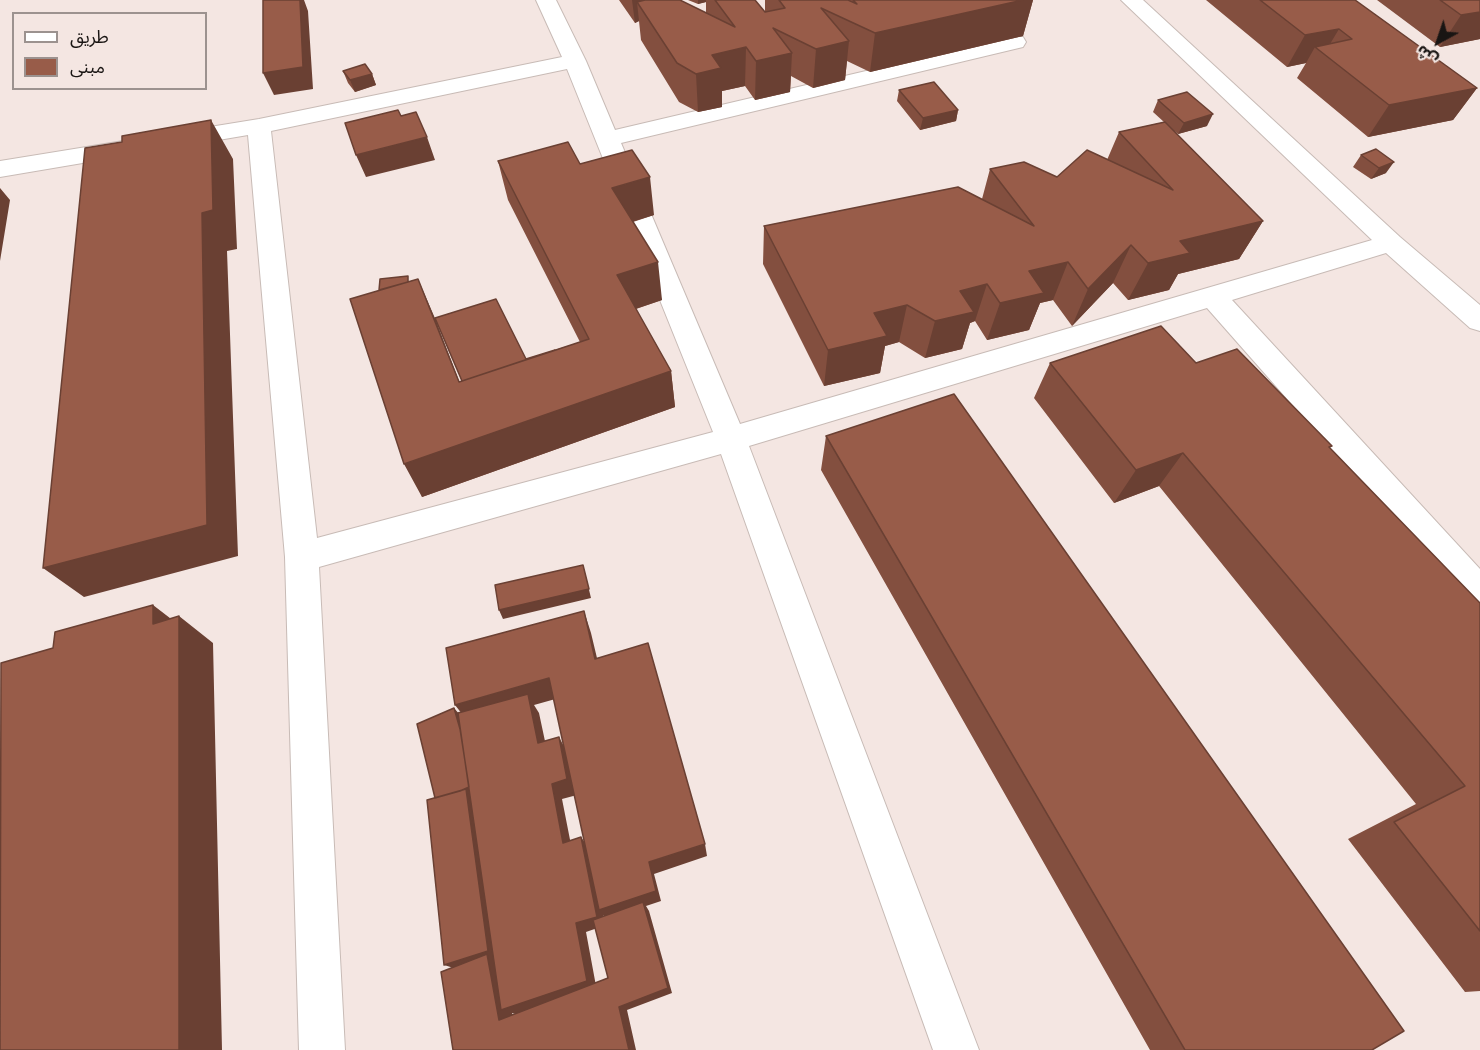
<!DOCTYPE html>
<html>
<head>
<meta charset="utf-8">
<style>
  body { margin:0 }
  #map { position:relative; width:1480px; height:1050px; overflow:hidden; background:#f4e6e2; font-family:"Golos Text","Noto Sans Arabic",sans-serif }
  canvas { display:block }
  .legend { position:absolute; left:12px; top:12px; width:195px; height:78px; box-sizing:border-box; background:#f4e6e2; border:2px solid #9c928f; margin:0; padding:8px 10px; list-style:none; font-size:18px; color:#191513 }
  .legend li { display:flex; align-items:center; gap:12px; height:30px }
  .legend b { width:30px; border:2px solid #9c928f }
  .north { position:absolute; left:1408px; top:12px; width:60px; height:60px; -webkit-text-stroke:4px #f4e6e2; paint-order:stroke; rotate:220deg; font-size:16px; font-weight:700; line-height:24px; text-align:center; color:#191513 }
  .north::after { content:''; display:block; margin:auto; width:21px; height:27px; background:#191513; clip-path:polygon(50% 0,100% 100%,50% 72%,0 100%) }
</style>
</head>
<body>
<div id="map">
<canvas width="1480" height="1050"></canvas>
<ul class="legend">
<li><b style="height:8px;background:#fff"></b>طريق</li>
<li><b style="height:16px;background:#985c49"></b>مبنى</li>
</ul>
<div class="north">ش</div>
</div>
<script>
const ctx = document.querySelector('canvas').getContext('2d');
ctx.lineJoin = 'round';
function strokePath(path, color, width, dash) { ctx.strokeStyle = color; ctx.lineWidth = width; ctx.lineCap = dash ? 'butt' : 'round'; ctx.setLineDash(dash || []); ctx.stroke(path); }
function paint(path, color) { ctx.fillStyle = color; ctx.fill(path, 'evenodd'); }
const minor = new Path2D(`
  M 536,0 L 556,0 L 586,61 L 615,130 L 1015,36 L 1023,37 L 1026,42 L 1023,47 L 621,143 L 740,424 L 1372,240 L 1121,0 L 1143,0 L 1400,237 L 1480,305 L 1480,331 L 1470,328 L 1386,253 L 1232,300 L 1480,569 L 1480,608 L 1468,604 L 1207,308 L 749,446 L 979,1050 L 933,1050 L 721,454 L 319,567 L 345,1050 L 299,1050 L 285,557 L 248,135 L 0,177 L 0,161 L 259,119 L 562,57 ZM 567,69 L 713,432 L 317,538 L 271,131 Z`);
const wall = new Path2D(`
  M 619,0 L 680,0 L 706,13 L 706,2 L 698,4 L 688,0 L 755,0 L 765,12 L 765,0 L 1033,0 L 1023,36 L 870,72 L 847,61 L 845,80 L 813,88 L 791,76 L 790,92 L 755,100 L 745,86 L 722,91 L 722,107 L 698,112 L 679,102 L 641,40 L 639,21 L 635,23 Z
  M 1206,0 L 1355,0 L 1477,88 L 1453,120 L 1368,137 L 1297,78 L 1306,63 L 1287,67 Z
  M 1377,0 L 1480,0 L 1480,39 L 1440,47 Z
  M 343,71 L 372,74 L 376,85 L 355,92 L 348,83 Z
  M 899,90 L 958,110 L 956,121 L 920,130 L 897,101 Z
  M 1158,100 L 1207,126 L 1178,134 L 1173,130 L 1263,221 L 1239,259 L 1178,274 L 1169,290 L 1128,300 L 1113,283 L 1072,326 L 1053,300 L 1040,303 L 1029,330 L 987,340 L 975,321 L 970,323 L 962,349 L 925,358 L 899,342 L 885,346 L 880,373 L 824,386 L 763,264 L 764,226 L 982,199 L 990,169 L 1057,177 L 1107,160 L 1119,132 L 1164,122 L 1153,112 Z
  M 1376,149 L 1386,173 L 1371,179 L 1353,167 L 1361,155 Z
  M 498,161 L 580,164 L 654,215 L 633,222 L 662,300 L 636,309 L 671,371 L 675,407 L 422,497 L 379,290 L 418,279 L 459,382 L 462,381 L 435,318 L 526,359 L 580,342 L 508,200 Z
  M 1050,363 L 1196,363 L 1330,448 L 1480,603 L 1480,991 L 1465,992 L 1348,839 L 1416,804 L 1159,486 L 1114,503 L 1034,398 Z
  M 826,436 L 1372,1050 L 1150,1050 L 821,470 Z`);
const shadedWall = new Path2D(`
  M 300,0 L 304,0 L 308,11 L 313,89 L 274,95 L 263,73 Z
  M 632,0 L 669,0 L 637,2 L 639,21 L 635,23 Z
  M 698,0 L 706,0 L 706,2 L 698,4 Z
  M 1023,0 L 1033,0 L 1023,36 L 870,72 L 875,33 Z
  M 1480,12 L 1480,39 L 1440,47 L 1461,15 Z
  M 1339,29 L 1324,54 L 1315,47 L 1306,63 L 1287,67 L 1305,35 Z
  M 849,41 L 845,80 L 813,88 L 816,49 Z
  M 746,47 L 745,86 L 722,91 L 722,107 L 698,112 L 696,74 L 712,55 Z
  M 792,53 L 790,92 L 755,100 L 756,61 Z
  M 372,74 L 376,85 L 355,92 L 350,80 Z
  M 1477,88 L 1453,120 L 1368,137 L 1389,105 Z
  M 958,110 L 956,121 L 920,130 L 923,118 Z
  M 1213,114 L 1207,126 L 1178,134 L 1184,123 Z
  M 211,120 L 233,159 L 237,249 L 227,251 L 238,556 L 84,597 L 43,568 L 202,213 Z
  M 427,137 L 435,160 L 366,177 L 356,155 Z
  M 1394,162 L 1386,173 L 1371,179 L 1379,168 Z
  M 650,177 L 654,215 L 618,226 L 612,188 Z
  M 0,188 L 10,200 L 0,261 Z
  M 1263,221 L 1239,259 L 1178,274 L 1169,290 L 1128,300 L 1148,263 L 1180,241 Z
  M 1131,245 L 1113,283 L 1072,326 L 1088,289 Z
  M 658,262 L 662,300 L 623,313 L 617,275 Z
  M 1068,262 L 1053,300 L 1040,303 L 1029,330 L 987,340 L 1000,303 L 1029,271 Z
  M 418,279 L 434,316 L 473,417 L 459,382 Z
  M 987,284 L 975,321 L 970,323 L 962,349 L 925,358 L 935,321 L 960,291 Z
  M 907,305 L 899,342 L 885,346 L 880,373 L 824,386 L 828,350 L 874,313 Z
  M 671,371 L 675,407 L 422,497 L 404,464 Z
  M 1183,453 L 1159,486 L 1114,503 L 1136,470 Z
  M 583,565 L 591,598 L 503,619 L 499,610 Z
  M 153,605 L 179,625 L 179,616 L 213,643 L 222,1050 L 179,1050 L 153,624 Z
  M 584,611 L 591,633 L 602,679 L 595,659 Z
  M 549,678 L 559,698 L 534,705 L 539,713 L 549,760 L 470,724 L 455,705 Z
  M 454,708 L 460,715 L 576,923 L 581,837 L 590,850 L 649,862 L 705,844 L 707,856 L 654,874 L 661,901 L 646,906 L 649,911 L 672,993 L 627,1010 L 636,1050 L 629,1050 L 619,1007 L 607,919 L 603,915 L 606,925 L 586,932 L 596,986 L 516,1014 L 512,1013 L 514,1023 L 499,1020 L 457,969 L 444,965 Z
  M 559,737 L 568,754 L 577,795 L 562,799 L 573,855 L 563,843 L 552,784 Z`);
const building = new Path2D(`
  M 263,0 L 300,0 L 303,67 L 263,73 Z
  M 645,0 L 680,0 L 735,27 L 715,0 L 755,0 L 765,12 L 785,8 L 779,0 L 848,0 L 857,4 L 853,0 L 1023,0 L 875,33 L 821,8 L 849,41 L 816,49 L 773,28 L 792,53 L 756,61 L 746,47 L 712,55 L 721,68 L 696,74 L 677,63 L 637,2 Z
  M 1260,0 L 1355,0 L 1477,88 L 1389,105 L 1315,47 L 1352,39 L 1339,29 L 1305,35 Z
  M 1440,0 L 1480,0 L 1480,12 L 1461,15 Z
  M 365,64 L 372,74 L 350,80 L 343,71 Z
  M 934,82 L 958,110 L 923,118 L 899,90 Z
  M 1187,92 L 1213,114 L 1184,123 L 1158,100 Z
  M 398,110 L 401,116 L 416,112 L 427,137 L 356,155 L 345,123 Z
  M 211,120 L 213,210 L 202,213 L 207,525 L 43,568 L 85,148 L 122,142 L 122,136 Z
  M 1165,122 L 1263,221 L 1180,241 L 1190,253 L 1148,263 L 1131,245 L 1088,289 L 1068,262 L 1029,271 L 1044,293 L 1000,303 L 987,284 L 960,291 L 974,312 L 935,321 L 907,305 L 874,313 L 887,336 L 828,350 L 764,226 L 958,187 L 1034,226 L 990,169 L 1024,162 L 1057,177 L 1087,150 L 1173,190 L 1119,132 Z
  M 568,142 L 580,164 L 632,150 L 650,177 L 612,188 L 658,262 L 617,275 L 671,371 L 404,464 L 350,299 L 418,279 L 459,382 L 589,339 L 498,161 Z
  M 1376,149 L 1394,162 L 1379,168 L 1361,155 Z
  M 408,276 L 408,282 L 379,290 L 380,279 Z
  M 496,299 L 526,359 L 555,350 L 462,381 L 435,318 Z
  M 1161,326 L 1196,363 L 1237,349 L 1332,446 L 1329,447 L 1480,603 L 1480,931 L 1394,822 L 1465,786 L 1183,453 L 1136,470 L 1050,363 Z
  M 954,394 L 1404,1031 L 1372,1050 L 1185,1050 L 826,436 Z
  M 583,565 L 589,589 L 499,610 L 495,585 Z
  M 153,605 L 153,624 L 179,616 L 179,1050 L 0,1050 L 1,663 L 53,648 L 55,632 Z
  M 584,611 L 595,659 L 648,643 L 705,844 L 649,862 L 656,891 L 599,910 L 549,678 L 455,705 L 446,648 Z
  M 528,694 L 538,743 L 559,737 L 567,779 L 552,784 L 563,843 L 581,837 L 597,917 L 576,923 L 587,981 L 501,1010 L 458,713 Z
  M 454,708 L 460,729 L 469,787 L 460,791 L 435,798 L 417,724 Z
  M 466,789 L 488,951 L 444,965 L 427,800 Z
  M 643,902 L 668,988 L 619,1007 L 629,1050 L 453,1050 L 441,972 L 487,954 L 499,1020 L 608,978 L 593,920 Z`);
strokePath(minor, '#c8bbb6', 2);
paint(minor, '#fff');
paint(wall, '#834f3f');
paint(shadedWall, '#6a4033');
paint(building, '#985c49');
strokePath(building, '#6a4033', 1.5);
</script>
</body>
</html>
